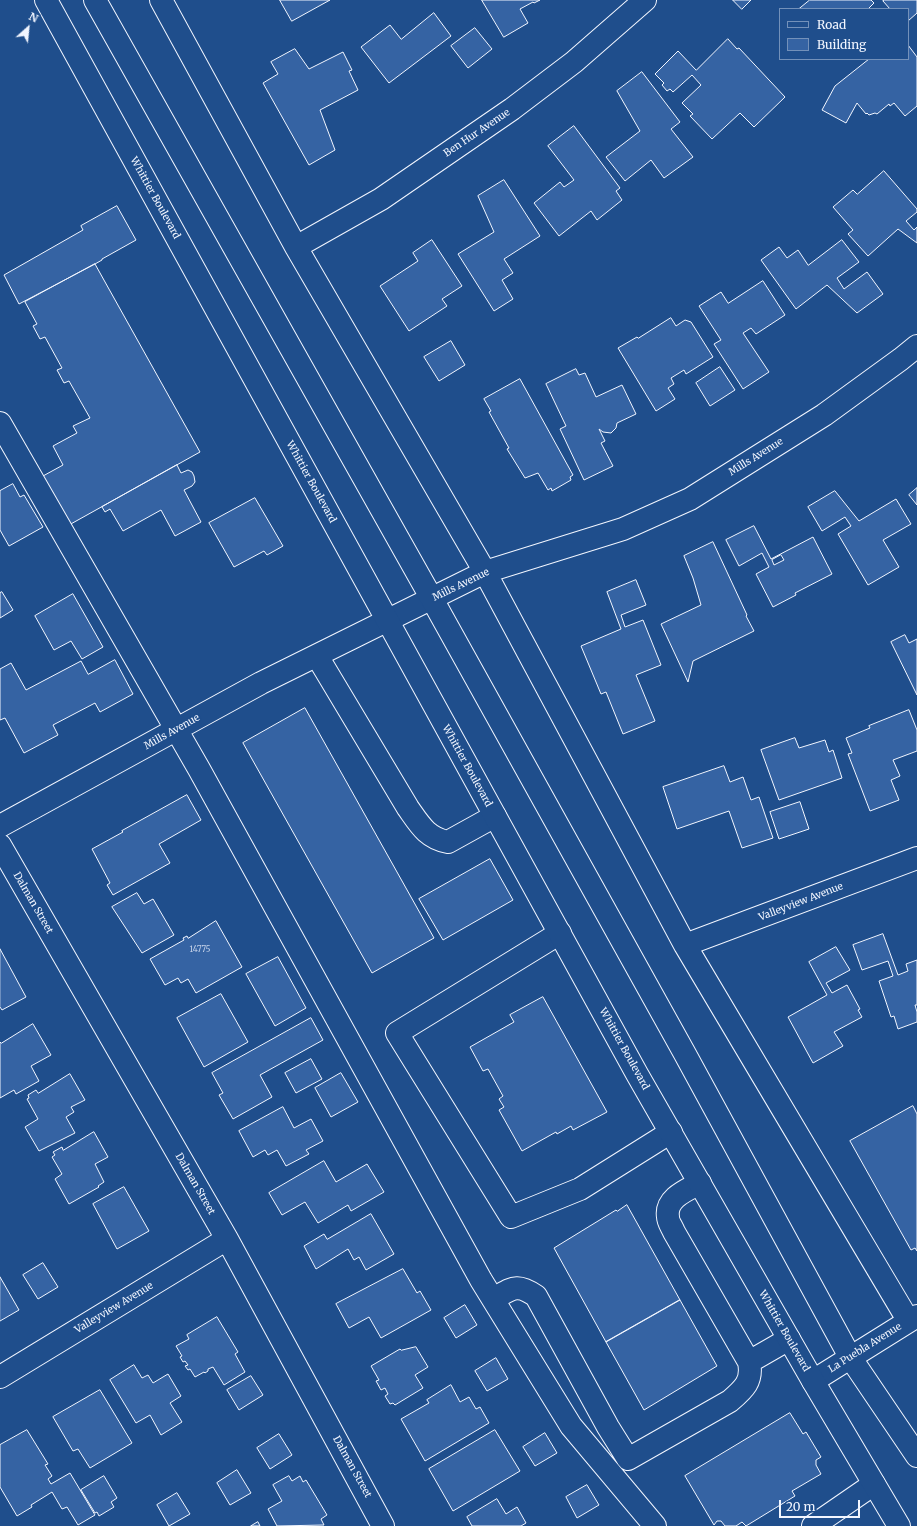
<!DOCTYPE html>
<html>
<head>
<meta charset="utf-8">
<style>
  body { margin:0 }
  #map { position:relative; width:917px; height:1526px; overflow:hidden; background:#1f4e8c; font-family:Merriweather,serif }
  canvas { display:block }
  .legend { position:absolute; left:779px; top:8px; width:130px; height:52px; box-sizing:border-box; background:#1f4e8c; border:1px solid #7391ba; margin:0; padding:5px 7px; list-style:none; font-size:12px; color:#f2f6ff }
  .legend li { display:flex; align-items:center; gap:8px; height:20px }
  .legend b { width:20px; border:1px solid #7391ba }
  .north { position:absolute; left:8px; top:8px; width:40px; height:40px; -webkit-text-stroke:3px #1f4e8c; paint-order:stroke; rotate:27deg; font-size:11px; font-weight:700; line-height:16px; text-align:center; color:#f2f6ff }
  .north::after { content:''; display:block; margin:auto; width:14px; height:18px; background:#f2f6ff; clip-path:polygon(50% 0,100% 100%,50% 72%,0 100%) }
  .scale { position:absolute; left:779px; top:1500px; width:81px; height:18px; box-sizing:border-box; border:2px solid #f2f6ff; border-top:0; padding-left:5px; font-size:12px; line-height:14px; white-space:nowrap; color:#f2f6ff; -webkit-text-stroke:3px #1f4e8c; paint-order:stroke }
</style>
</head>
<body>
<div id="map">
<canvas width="917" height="1526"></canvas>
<ul class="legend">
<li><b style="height:5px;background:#1f4e8c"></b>Road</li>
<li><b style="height:11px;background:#3563a3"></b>Building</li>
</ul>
<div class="north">N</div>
<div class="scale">20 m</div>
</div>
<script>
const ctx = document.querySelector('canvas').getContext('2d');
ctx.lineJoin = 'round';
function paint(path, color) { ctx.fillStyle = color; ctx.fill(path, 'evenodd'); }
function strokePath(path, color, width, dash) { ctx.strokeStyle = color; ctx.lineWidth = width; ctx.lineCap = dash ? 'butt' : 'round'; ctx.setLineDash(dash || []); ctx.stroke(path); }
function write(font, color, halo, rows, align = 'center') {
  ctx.font = font + ' Merriweather,serif'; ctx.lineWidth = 3; ctx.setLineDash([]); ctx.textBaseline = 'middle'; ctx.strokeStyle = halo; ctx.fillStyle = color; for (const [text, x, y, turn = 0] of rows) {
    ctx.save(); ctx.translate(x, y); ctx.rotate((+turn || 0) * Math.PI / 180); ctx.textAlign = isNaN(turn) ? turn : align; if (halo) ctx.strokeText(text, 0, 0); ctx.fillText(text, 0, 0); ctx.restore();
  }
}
const building = new Path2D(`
  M 280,0 L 330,0 L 292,21 Z
  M 482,0 L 540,0 L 534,3 L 533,2 L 520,9 L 528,23 L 504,37 Z
  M 733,0 L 751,0 L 742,9 Z
  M 810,0 L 871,0 L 874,3 L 868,9 L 799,9 Z
  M 885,0 L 917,0 L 917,13 L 908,21 L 908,9 L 890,9 L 883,1 Z
  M 434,13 L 451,36 L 389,83 L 361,47 L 390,25 L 401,39 Z
  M 475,28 L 492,49 L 468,68 L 451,46 Z
  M 728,39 L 737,49 L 739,48 L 785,97 L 754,127 L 740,113 L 712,139 L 690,116 L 693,114 L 682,103 L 701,85 L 692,75 L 673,92 L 670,89 L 667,91 L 662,85 L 664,83 L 655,74 L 678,51 L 696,70 Z
  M 908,45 L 917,57 L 917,106 L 905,116 L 894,103 L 890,106 L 889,104 L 877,114 L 875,113 L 869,115 L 867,113 L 866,114 L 857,103 L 846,123 L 822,110 L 835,86 L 869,59 L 908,59 Z
  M 295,49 L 309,69 L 343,52 L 352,70 L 349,71 L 358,90 L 320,110 L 335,150 L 309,165 L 263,83 L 278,74 L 271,62 Z
  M 642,72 L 680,122 L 671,129 L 693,157 L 664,178 L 651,160 L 625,181 L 606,157 L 640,131 L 617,91 Z
  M 574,126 L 620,188 L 616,191 L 622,200 L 597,220 L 591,211 L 559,236 L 534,203 L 560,182 L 564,187 L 574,180 L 548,146 Z
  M 884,171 L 917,209 L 917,212 L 906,221 L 914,230 L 917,227 L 917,243 L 898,229 L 868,256 L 848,234 L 853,230 L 833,207 L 853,190 L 857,194 Z
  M 504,180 L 540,236 L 504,259 L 513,273 L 502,280 L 513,299 L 494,311 L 458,254 L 494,232 L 478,196 Z
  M 117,206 L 136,240 L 102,259 L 102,260 L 95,264 L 19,304 L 4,275 L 83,230 L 81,226 Z
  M 432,240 L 462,286 L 442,299 L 447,306 L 409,331 L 380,286 L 418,261 L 413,253 Z
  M 842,240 L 859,262 L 837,278 L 844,289 L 867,272 L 883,294 L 857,313 L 827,285 L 796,309 L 761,260 L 779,247 L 787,258 L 798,250 L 808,265 Z
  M 95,264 L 200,452 L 69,525 L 43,476 L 63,465 L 53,446 L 77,433 L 73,426 L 90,418 L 69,381 L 64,383 L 57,370 L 62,368 L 45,337 L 40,339 L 33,326 L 37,324 L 25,302 Z
  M 763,281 L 785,315 L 756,334 L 751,328 L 743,333 L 769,372 L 743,389 L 714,344 L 721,340 L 699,306 L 721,292 L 728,303 Z
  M 671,318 L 676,326 L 685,320 L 691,322 L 713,357 L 686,374 L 684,370 L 671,378 L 674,384 L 668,388 L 675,399 L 656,411 L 618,348 L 637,337 L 638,338 Z
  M 451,341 L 465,365 L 439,381 L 424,357 Z
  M 720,367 L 735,390 L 710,406 L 696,383 Z
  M 576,369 L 579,375 L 585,373 L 596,397 L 622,385 L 636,414 L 617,423 L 616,428 L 611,433 L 603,432 L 599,429 L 605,441 L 601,443 L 613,466 L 584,480 L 560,429 L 566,426 L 546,384 Z
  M 520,379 L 573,475 L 570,477 L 571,480 L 552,491 L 551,488 L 548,490 L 538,473 L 525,478 L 507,449 L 509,448 L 489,412 L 491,411 L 484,399 Z
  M 177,465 L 181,473 L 188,470 L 192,472 L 194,476 L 195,482 L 192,486 L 184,490 L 201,522 L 175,536 L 161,510 L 123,531 L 110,509 L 105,512 L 102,507 Z
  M 13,484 L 20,497 L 24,495 L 43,527 L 9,546 L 0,530 L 0,491 Z
  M 917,488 L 917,505 L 909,495 Z
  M 835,491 L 859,521 L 896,499 L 911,524 L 883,540 L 899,567 L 868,585 L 838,534 L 851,526 L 845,517 L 822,531 L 808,507 Z
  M 255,498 L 283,546 L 267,555 L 264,551 L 234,567 L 209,523 Z
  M 754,526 L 771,559 L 813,537 L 832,574 L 795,593 L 796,595 L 773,607 L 756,574 L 769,567 L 762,553 L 739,566 L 726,540 ZM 781,555 L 784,560 L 774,565 L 772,560 Z
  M 713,542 L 747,615 L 746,616 L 754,631 L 693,661 L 688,682 L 661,624 L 701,605 L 693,578 L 684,556 Z
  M 636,580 L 646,605 L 621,615 L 625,627 L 643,620 L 661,665 L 636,675 L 655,721 L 623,734 L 606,692 L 601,694 L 581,646 L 621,629 L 607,592 Z
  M 2,592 L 13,610 L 0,618 L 0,593 Z
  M 73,594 L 103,647 L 82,659 L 71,641 L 54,650 L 35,616 Z
  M 905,635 L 909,643 L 917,639 L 917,695 L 891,642 Z
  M 115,660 L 133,694 L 100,712 L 95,703 L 53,725 L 58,735 L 24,753 L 5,718 L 0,720 L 0,669 L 11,663 L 26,690 L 81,661 L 88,674 Z
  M 305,708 L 434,938 L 372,973 L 243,743 Z
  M 909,710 L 917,730 L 917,751 L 893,760 L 900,776 L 891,780 L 899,800 L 870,811 L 848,754 L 852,753 L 846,738 L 870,728 L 869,726 Z
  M 795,738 L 799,748 L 825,740 L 829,752 L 833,750 L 842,778 L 779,800 L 761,750 Z
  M 724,766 L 730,782 L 743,777 L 751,800 L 759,797 L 773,838 L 742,848 L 729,811 L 677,829 L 663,787 Z
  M 187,795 L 201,820 L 159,844 L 170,863 L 113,895 L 107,885 L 110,883 L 92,849 L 123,832 L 122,831 Z
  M 800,802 L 809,829 L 779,839 L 770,812 Z
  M 490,859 L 513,900 L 443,940 L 419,899 Z
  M 137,893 L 144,904 L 153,899 L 174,935 L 142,953 L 112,907 Z
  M 216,921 L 242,967 L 196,993 L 188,979 L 181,983 L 178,978 L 165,985 L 150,959 L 184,940 L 183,938 L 187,936 L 188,938 Z
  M 883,934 L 898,975 L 908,971 L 906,964 L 917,960 L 917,1005 L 915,1005 L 917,1012 L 917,1022 L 898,1029 L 894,1016 L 891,1017 L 879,981 L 893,976 L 888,961 L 862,970 L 853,945 Z
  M 836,947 L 850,970 L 826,983 L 832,993 L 847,985 L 860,1009 L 858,1010 L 862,1017 L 834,1032 L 843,1046 L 813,1063 L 788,1017 L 827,995 L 809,962 Z
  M 0,949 L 26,997 L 2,1010 L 0,1007 Z
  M 278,957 L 306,1008 L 275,1026 L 246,974 Z
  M 221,994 L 248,1042 L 204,1067 L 177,1018 Z
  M 543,997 L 607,1112 L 573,1130 L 571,1126 L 557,1134 L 556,1132 L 522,1151 L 499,1110 L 504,1107 L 499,1099 L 503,1096 L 488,1069 L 483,1071 L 470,1047 L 514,1022 L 510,1015 Z
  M 311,1018 L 323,1040 L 260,1075 L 272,1097 L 233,1119 L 219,1095 L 223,1093 L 212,1073 Z
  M 33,1024 L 51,1055 L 31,1066 L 39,1081 L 16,1094 L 14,1090 L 0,1098 L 0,1042 L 1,1043 Z
  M 311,1059 L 322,1079 L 296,1093 L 285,1073 Z
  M 341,1073 L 358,1102 L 331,1117 L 315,1088 Z
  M 70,1074 L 85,1100 L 71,1107 L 74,1112 L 66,1117 L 75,1133 L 39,1151 L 25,1127 L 38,1119 L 27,1099 L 29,1098 L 28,1095 L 36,1090 L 38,1093 Z
  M 913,1106 L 917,1114 L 917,1251 L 915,1248 L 911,1250 L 850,1141 Z
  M 283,1107 L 294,1128 L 311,1119 L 323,1141 L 306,1150 L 309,1154 L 286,1166 L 277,1150 L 268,1155 L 265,1150 L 253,1157 L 239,1131 Z
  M 94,1132 L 108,1157 L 95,1164 L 104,1182 L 98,1186 L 99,1187 L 69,1204 L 55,1179 L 62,1174 L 52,1157 L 55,1155 L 53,1152 L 62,1147 L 63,1150 Z
  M 324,1161 L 336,1182 L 367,1164 L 384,1192 L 351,1211 L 348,1205 L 318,1223 L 305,1202 L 282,1215 L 269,1193 Z
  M 124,1187 L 149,1231 L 117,1249 L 93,1204 Z
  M 627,1205 L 680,1300 L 606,1342 L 554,1248 L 616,1210 L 617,1211 Z
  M 371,1214 L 394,1254 L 366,1270 L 359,1257 L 354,1260 L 348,1249 L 316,1269 L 304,1246 L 324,1234 L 327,1239 Z
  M 43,1263 L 58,1287 L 38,1299 L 23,1275 Z
  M 403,1269 L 417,1293 L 420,1291 L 431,1310 L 381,1338 L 369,1317 L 349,1328 L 336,1304 Z
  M 0,1277 L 19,1310 L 0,1321 Z
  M 680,1300 L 717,1366 L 644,1410 L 606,1342 Z
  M 465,1305 L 477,1325 L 456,1338 L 444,1318 Z
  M 217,1317 L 238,1352 L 235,1354 L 245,1372 L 224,1385 L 213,1367 L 208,1369 L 208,1371 L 205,1373 L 204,1372 L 195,1377 L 190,1369 L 188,1370 L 185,1366 L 188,1365 L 185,1361 L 183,1362 L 180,1357 L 182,1356 L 176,1346 L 189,1339 L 187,1335 Z
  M 416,1347 L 428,1367 L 415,1375 L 423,1388 L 395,1405 L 393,1403 L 390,1404 L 385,1396 L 388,1394 L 385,1388 L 381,1390 L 376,1381 L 379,1380 L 371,1366 L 400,1349 L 401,1350 Z
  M 496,1358 L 508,1379 L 487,1391 L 475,1371 Z
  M 134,1365 L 142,1378 L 148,1375 L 153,1383 L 168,1374 L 181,1396 L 170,1403 L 182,1422 L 161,1435 L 150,1415 L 136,1423 L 110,1380 Z
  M 251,1376 L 263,1395 L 239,1410 L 227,1390 Z
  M 451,1385 L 460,1402 L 469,1397 L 476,1409 L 480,1407 L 489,1423 L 425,1461 L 401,1419 L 429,1403 L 427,1400 Z
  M 100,1390 L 132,1443 L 90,1468 L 78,1449 L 73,1451 L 53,1417 Z
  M 790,1413 L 803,1434 L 806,1432 L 821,1457 L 816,1460 L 816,1465 L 821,1474 L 792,1491 L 795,1496 L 746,1526 L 742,1522 L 736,1526 L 725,1526 L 721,1521 L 717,1521 L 714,1525 L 685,1476 Z
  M 27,1430 L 48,1464 L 45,1465 L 52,1476 L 48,1479 L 51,1484 L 70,1473 L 95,1515 L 78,1525 L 67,1507 L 62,1509 L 52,1492 L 31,1505 L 32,1507 L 17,1516 L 0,1487 L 0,1445 Z
  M 495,1430 L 520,1471 L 453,1511 L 429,1469 Z
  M 545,1433 L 557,1453 L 535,1466 L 523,1447 Z
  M 279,1434 L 292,1455 L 270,1469 L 257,1448 Z
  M 237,1470 L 251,1493 L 230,1505 L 217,1483 Z
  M 104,1476 L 117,1498 L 111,1502 L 114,1507 L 99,1516 L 97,1512 L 95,1513 L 81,1490 Z
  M 289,1476 L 292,1481 L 300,1476 L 303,1482 L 306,1480 L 327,1515 L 321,1519 L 324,1525 L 277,1526 L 268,1509 L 282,1501 L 273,1485 Z
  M 587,1485 L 599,1505 L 577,1518 L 566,1497 Z
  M 177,1493 L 190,1514 L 169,1526 L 157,1505 Z
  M 497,1499 L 506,1514 L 517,1507 L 526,1523 L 521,1526 L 472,1526 L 467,1517 Z
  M 258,1522 L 260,1526 L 251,1526 Z`);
const minor = new Path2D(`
  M 161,0 L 296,247 L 485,572 L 685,945 L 908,1320
  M 296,247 L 381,199 L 512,109 L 574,62 L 645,0
  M 0,423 L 199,769 L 481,1280 L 571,1426 L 655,1526
  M 317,656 L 408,808 C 420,825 427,838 448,842 L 495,816
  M 0,826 L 261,683 L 485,572 L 623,529 L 690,499 L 824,415 L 901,359 L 917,346
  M 0,845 L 227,1239 L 383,1526
  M 560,933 L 397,1033 L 511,1217 L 580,1189 L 671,1132
  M 685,945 L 917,858
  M 700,1183 C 687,1190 665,1198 668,1217 C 668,1222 672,1227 674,1232 L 749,1362
  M 493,1299 C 512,1289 516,1282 536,1296 L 608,1427 L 628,1459 L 730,1401 C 744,1389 753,1381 749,1362 L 789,1339
  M 0,1377 L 227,1239
  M 813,1381 L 917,1316
  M 813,1526 L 874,1484`);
const major = new Path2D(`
  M 46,0 L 637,1074 L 813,1381 L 899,1526
  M 95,0 L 432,599 L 685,1054 L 850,1357 L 917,1456`);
const numberNames = [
  ["14775",200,950]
];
const streetNames = [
  ["Ben Hur Avenue",477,133,-34],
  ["Whittier Boulevard",155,198,61],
  ["Mills Avenue",756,457,-32],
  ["Whittier Boulevard",311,482,61],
  ["Mills Avenue",461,585,-26],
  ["Mills Avenue",172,732,-29],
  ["Whittier Boulevard",467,766,61],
  ["Valleyview Avenue",801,902,-21],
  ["Dalman Street",33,903,60],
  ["Whittier Boulevard",624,1049,61],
  ["Dalman Street",195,1184,60],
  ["Valleyview Avenue",114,1308,-31],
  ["Whittier Boulevard",784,1331,60],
  ["La Puebla Avenue",865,1348,-32],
  ["Dalman Street",352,1467,61]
];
paint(building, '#3563a3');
strokePath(building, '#f2f6ff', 1);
strokePath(minor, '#f2f6ff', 24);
strokePath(major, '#f2f6ff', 24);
strokePath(minor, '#1f4e8c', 22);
strokePath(major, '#1f4e8c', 22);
write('8px', '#c3d1e8', null, numberNames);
write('10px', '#f2f6ff', '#1f4e8c', streetNames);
</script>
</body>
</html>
